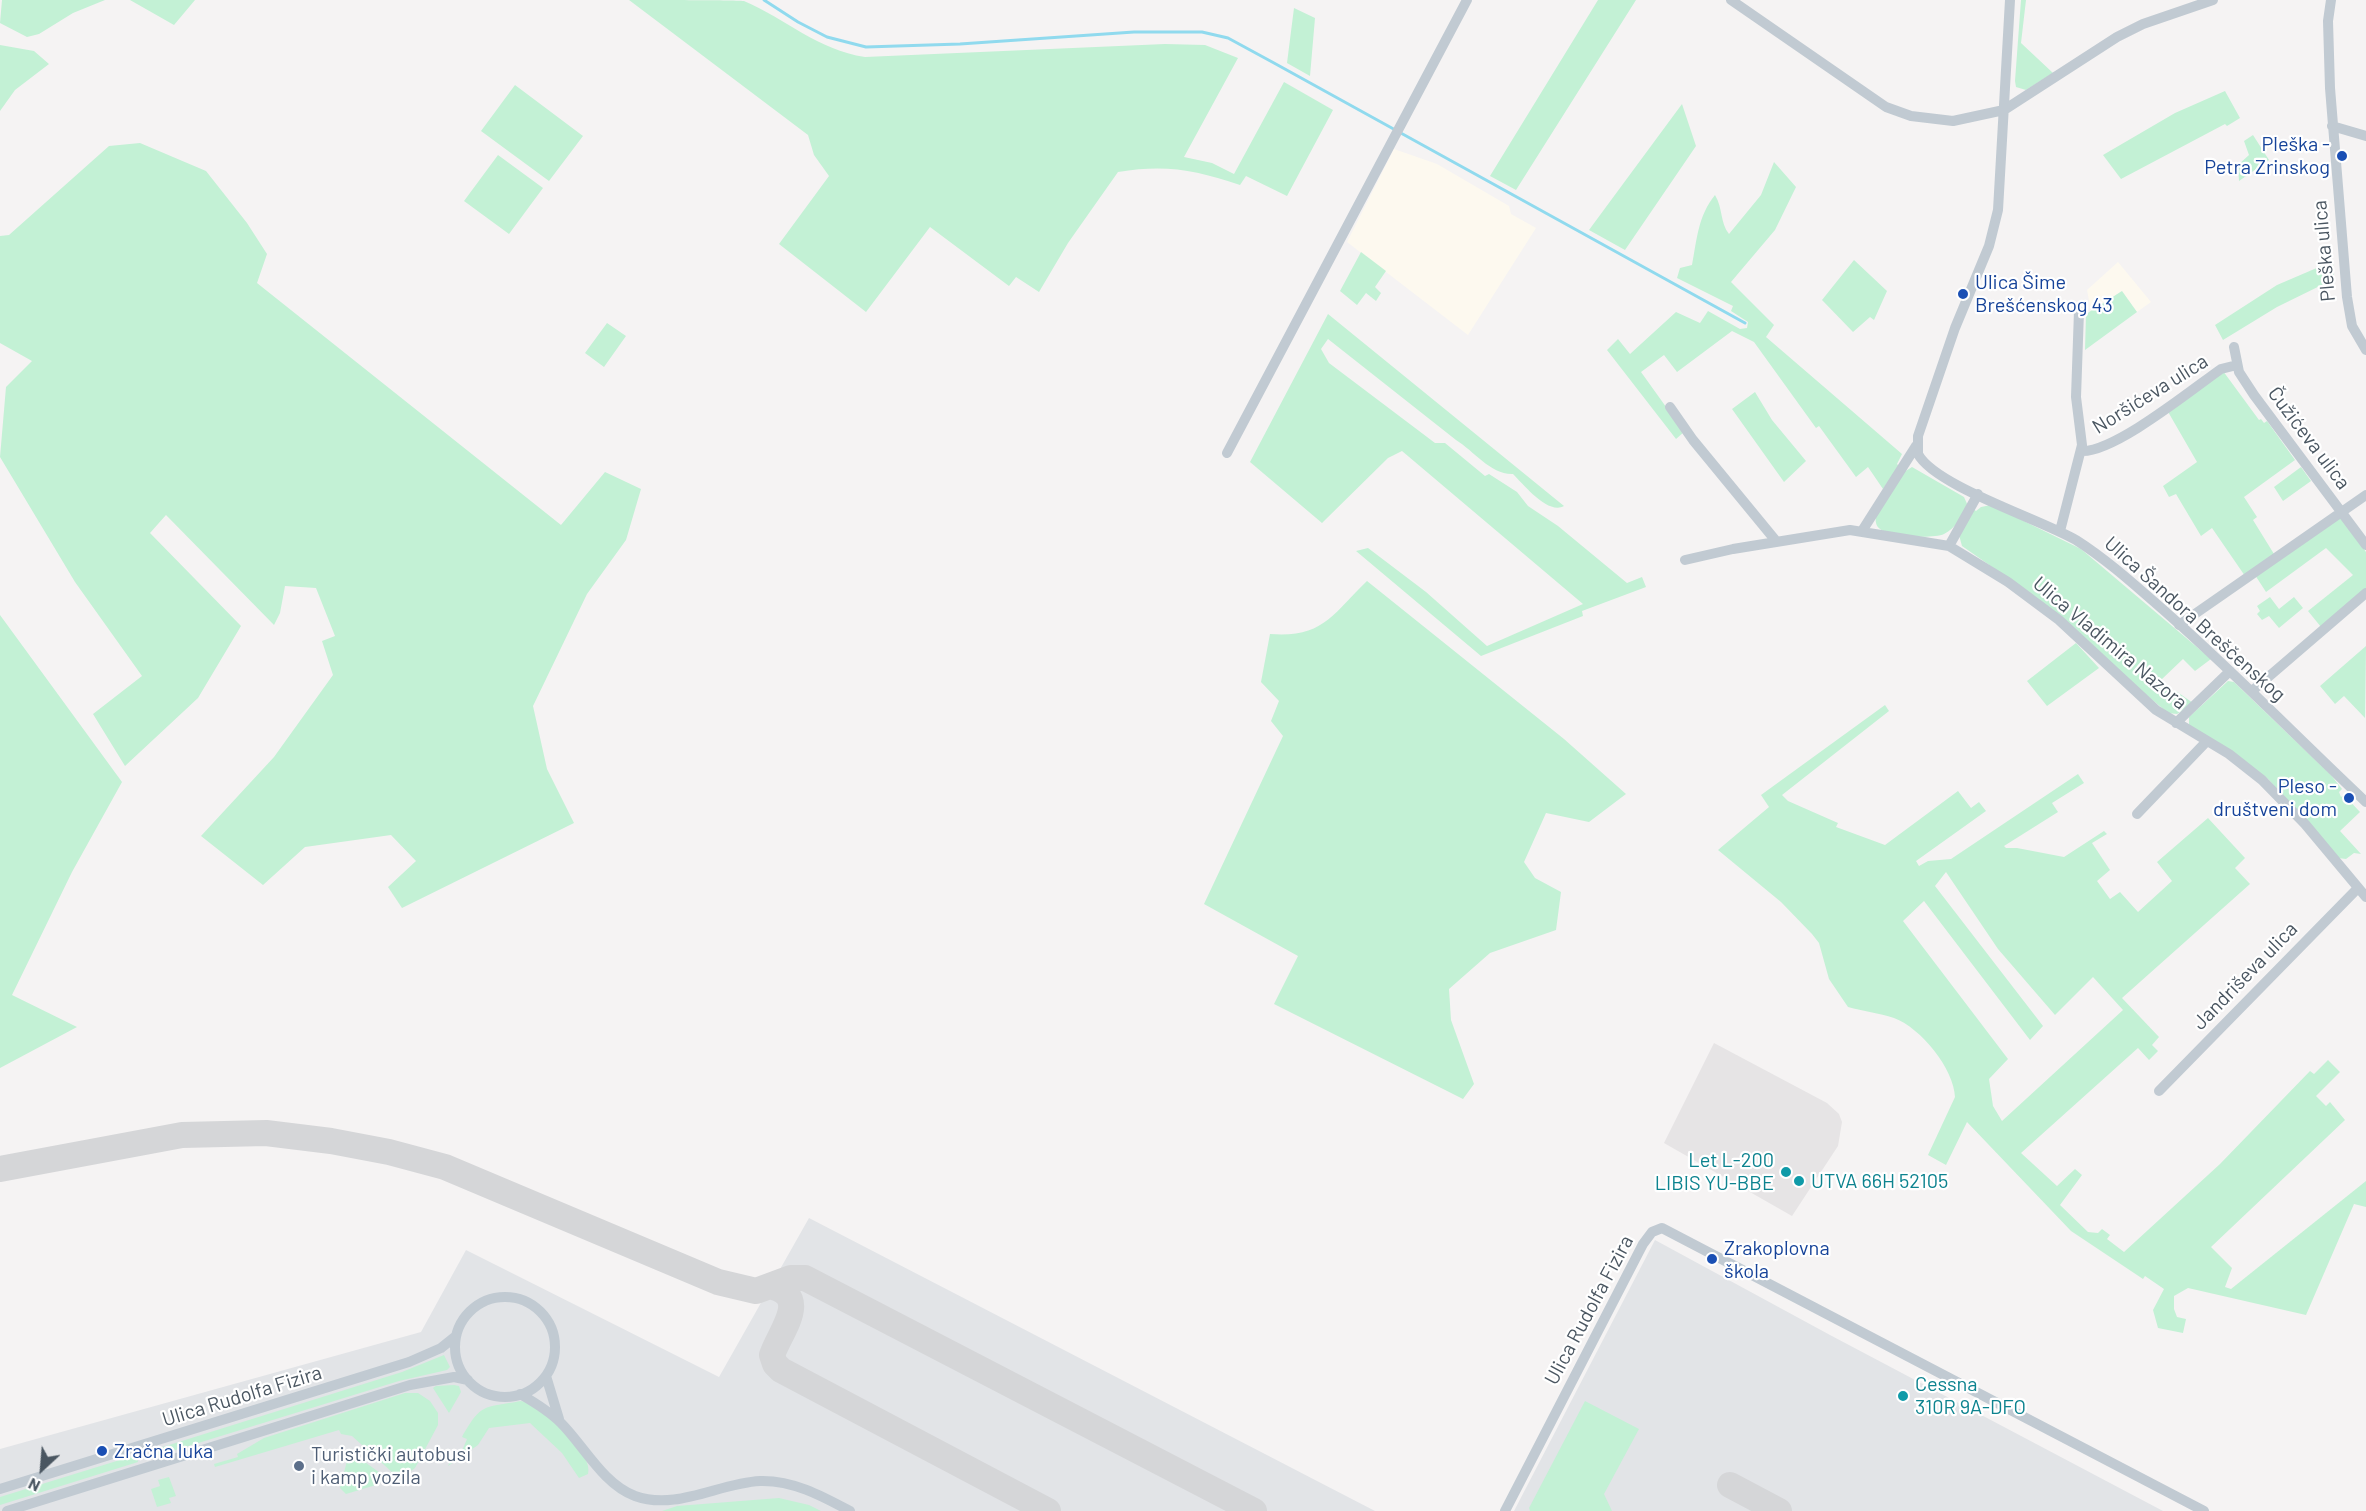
<!DOCTYPE html>
<html>
<head>
<meta charset="utf-8">
<style>
  body { margin:0 }
  #map { position:relative; width:2366px; height:1511px; overflow:hidden; background:#f5f3f3; font-family:Barlow,sans-serif }
  canvas { display:block }
  .north { position:absolute; left:12px; top:1439px; width:60px; height:60px; -webkit-text-stroke:4px #fff; paint-order:stroke; rotate:206deg; font-size:16px; font-weight:700; line-height:24px; text-align:center; color:#4a5661 }
  .north::after { content:''; display:block; margin:auto; width:21px; height:27px; background:#4a5661; clip-path:polygon(50% 0,100% 100%,50% 72%,0 100%) }
</style>
</head>
<body>
<div id="map">
<canvas width="2366" height="1511"></canvas>
<div class="north">N</div>
</div>
<script>
const ctx = document.querySelector('canvas').getContext('2d');
ctx.lineJoin = 'round';
function paint(path, color) { ctx.fillStyle = color; ctx.fill(path, 'evenodd'); }
function strokePath(path, color, width, dash) { ctx.strokeStyle = color; ctx.lineWidth = width; ctx.lineCap = dash ? 'butt' : 'round'; ctx.setLineDash(dash || []); ctx.stroke(path); }
function write(font, color, halo, rows, align = 'center') {
  ctx.font = font + ' Barlow,sans-serif'; ctx.lineWidth = 4.5; ctx.setLineDash([]); ctx.textBaseline = 'middle'; ctx.strokeStyle = halo; ctx.fillStyle = color; for (const [text, x, y, turn = 0] of rows) {
    ctx.save(); ctx.translate(x, y); ctx.rotate((+turn || 0) * Math.PI / 180); ctx.textAlign = isNaN(turn) ? turn : align; if (halo) ctx.strokeText(text, 0, 0); ctx.fillText(text, 0, 0); ctx.restore();
  }
}
const commercial = new Path2D(`
  M 1394,149 L 1437,164 L 1509,206 L 1511,214 L 1536,228 L 1468,335 L 1347,242 Z
  M 2118,262 L 2151,302 L 2137,312 L 2122,291 L 2091,311 L 2087,290 Z`);
const education = new Path2D(`
  M 1714,1043 L 1827,1103 L 1839,1114 L 1842,1122 L 1838,1146 L 1792,1216 L 1664,1143 Z`);
const airport = new Path2D(`
  M 809,1218 L 1375,1511 L 0,1511 L 0,1449 L 421,1332 L 466,1250 L 719,1377 Z
  M 1655,1240 L 1830,1335 L 2163,1511 L 1514,1511 Z`);
const green = new Path2D(`
  M 2,0 L 105,0 L 73,13 L 39,34 L 27,37 L 0,23 Z
  M 130,0 L 195,0 L 174,25 Z
  M 629,0 C 649,0 731,0 744,1 C 786,19 818,50 865,57 L 1165,44 L 1205,45 L 1238,58 L 1184,157 L 1212,163 L 1234,174 L 1284,82 L 1333,110 L 1287,196 L 1246,176 L 1240,185 C 1195,170 1166,164 1118,172 L 1068,243 L 1039,292 L 1016,277 L 1009,286 L 930,227 L 866,312 L 779,244 L 829,176 L 814,155 L 808,135 Z
  M 1598,0 L 1636,0 L 1516,190 L 1490,176 Z
  M 2021,0 L 2026,0 L 2021,43 L 2053,73 L 2026,90 L 2016,87 L 2015,81 Z
  M 1294,8 L 1315,18 L 1310,76 L 1287,63 Z
  M 0,45 L 34,51 L 49,64 L 15,90 L 0,111 Z
  M 515,85 L 583,136 L 549,181 L 481,131 Z
  M 2225,91 L 2240,118 L 2227,126 L 2225,124 L 2121,179 L 2103,155 L 2175,113 Z
  M 1682,104 L 1696,146 L 1625,250 L 1589,230 Z
  M 2253,135 L 2269,160 L 2239,181 L 2238,165 L 2249,155 L 2244,141 Z
  M 140,143 L 206,171 L 247,223 L 267,254 L 257,283 L 561,525 L 605,472 L 641,489 L 626,540 L 587,594 L 533,706 L 547,769 L 574,823 L 402,908 L 388,887 L 416,861 L 391,835 L 305,847 L 263,885 L 201,836 L 274,757 L 333,675 L 322,641 L 335,636 L 316,588 L 285,586 L 280,613 L 274,625 L 166,515 L 150,533 L 241,626 L 198,698 L 125,766 L 93,714 L 142,676 L 75,582 L 0,457 L 6,387 L 32,361 L 0,343 L 0,236 L 9,235 L 109,146 Z
  M 498,155 L 543,188 L 509,234 L 464,201 Z
  M 1774,162 L 1796,187 L 1775,230 L 1731,282 L 1774,325 L 1766,337 L 1902,454 L 1897,464 L 1899,466 L 1883,489 L 1868,467 L 1856,477 L 1819,426 L 1816,428 L 1754,342 L 1732,331 L 1677,372 L 1664,355 L 1641,372 L 1684,432 L 1676,439 L 1607,350 L 1618,339 L 1630,354 L 1676,312 L 1700,323 L 1708,311 L 1740,329 L 1747,328 L 1748,322 L 1731,311 L 1733,306 L 1677,278 L 1680,268 L 1692,265 C 1697,239 1698,216 1715,195 C 1723,208 1720,223 1729,234 L 1761,195 Z
  M 1361,252 L 1386,271 L 1375,287 L 1381,293 L 1376,301 L 1366,293 L 1357,305 L 1340,291 Z
  M 1854,260 L 1887,291 L 1874,320 L 1870,317 L 1853,332 L 1822,300 Z
  M 2333,261 L 2334,279 L 2277,307 L 2223,340 L 2215,325 L 2277,285 Z
  M 2122,291 L 2137,312 L 2085,350 L 2086,314 Z
  M 1328,314 L 1564,506 C 1548,515 1524,485 1513,474 C 1491,475 1474,451 1456,440 L 1328,339 L 1321,349 L 1329,363 L 1435,443 L 1445,443 L 1485,476 L 1489,474 L 1517,492 L 1528,506 L 1558,526 L 1627,583 L 1642,577 L 1646,587 L 1582,611 L 1583,616 L 1481,656 L 1356,551 L 1368,548 L 1426,592 L 1487,646 L 1583,604 L 1402,451 L 1388,458 L 1322,523 L 1250,462 Z
  M 607,323 L 626,336 L 604,367 L 585,353 Z
  M 2223,371 L 2259,420 L 2261,419 L 2264,423 L 2267,421 L 2295,460 L 2244,497 L 2257,517 L 2253,520 L 2274,554 L 2245,576 L 2212,528 L 2201,536 L 2176,494 L 2169,497 L 2163,486 L 2197,462 L 2167,410 Z
  M 1755,392 L 1772,420 L 1806,461 L 1784,482 L 1732,409 Z
  M 1912,467 L 1964,497 L 1968,506 C 1962,516 1956,528 1944,534 C 1933,539 1890,537 1880,529 C 1876,526 1875,521 1876,516 L 1904,472 Z
  M 2301,467 L 2311,481 L 2283,501 L 2274,487 Z
  M 1991,505 L 2081,549 L 2211,659 L 2195,671 L 2183,659 L 2161,680 L 2173,692 L 2176,691 L 2193,703 L 2177,714 L 2168,713 L 1995,569 L 1962,546 L 1959,535 L 1973,509 L 1976,511 L 1981,507 Z
  M 2341,517 L 2366,552 L 2366,589 L 2321,627 L 2308,611 L 2353,575 L 2326,548 L 2266,592 L 2255,575 Z
  M 1367,581 L 1564,739 L 1626,794 L 1589,822 L 1546,813 L 1524,862 L 1535,878 L 1561,892 L 1556,930 L 1490,953 L 1449,989 L 1451,1020 L 1474,1084 L 1463,1099 L 1274,1004 L 1298,956 L 1204,904 L 1283,736 L 1271,721 L 1279,701 L 1261,682 L 1270,634 C 1323,638 1332,615 1367,581 Z
  M 2270,597 L 2279,609 L 2294,597 L 2303,608 L 2279,628 L 2269,616 L 2262,620 L 2257,614 L 2260,611 L 2257,606 Z
  M 0,615 L 122,782 L 72,872 L 12,995 L 77,1027 L 0,1068 Z
  M 2076,643 L 2099,668 L 2047,706 L 2027,681 Z
  M 2366,646 L 2365,718 L 2344,696 L 2335,704 L 2320,686 Z
  M 2228,681 L 2234,682 L 2331,775 L 2342,789 L 2339,792 L 2341,797 L 2344,795 L 2360,812 L 2340,831 L 2361,854 L 2354,853 L 2346,859 L 2338,858 L 2268,779 L 2189,726 L 2189,717 Z
  M 1885,705 L 1889,711 L 1782,795 L 1788,801 L 1838,823 L 1836,827 L 1885,845 L 1958,791 L 1971,808 L 1979,802 L 1986,811 L 1916,861 L 1919,866 L 1928,861 L 1951,859 L 2078,774 L 2084,783 L 2052,803 L 2058,812 L 2004,846 L 2006,848 L 2017,848 L 2064,857 L 2104,831 L 2107,834 L 2092,843 L 2110,870 L 2097,881 L 2110,899 L 2120,892 L 2138,912 L 2172,881 L 2157,862 L 2208,818 L 2245,858 L 2235,868 L 2250,884 L 2122,998 L 2159,1037 L 2152,1045 L 2158,1051 L 2149,1060 L 2138,1048 L 2021,1153 L 2057,1186 L 2075,1169 L 2082,1175 L 2060,1205 L 2088,1232 L 2098,1233 L 2102,1229 L 2110,1235 L 2107,1239 L 2124,1252 L 2220,1164 L 2310,1071 L 2314,1074 L 2328,1060 L 2340,1072 L 2316,1096 L 2326,1106 L 2330,1102 L 2345,1120 L 2211,1247 L 2232,1268 L 2225,1287 L 2231,1289 L 2366,1181 L 2366,1207 L 2354,1204 L 2306,1315 L 2188,1288 L 2174,1296 L 2174,1309 L 2177,1317 L 2186,1319 L 2183,1333 L 2158,1328 L 2153,1310 L 2164,1289 L 2145,1276 L 2143,1279 L 2071,1231 L 1967,1122 L 1946,1165 L 1928,1155 L 1955,1097 C 1954,1069 1921,1028 1894,1018 C 1879,1013 1863,1011 1848,1007 L 1829,979 L 1819,943 L 1812,934 L 1781,902 L 1718,850 L 1769,807 L 1761,795 ZM 1946,872 L 1998,949 L 2055,1015 L 2093,977 L 2123,1010 L 2002,1121 L 1993,1106 L 1989,1079 L 2008,1059 L 1903,921 L 1924,901 L 2030,1040 L 2043,1026 L 1935,886 Z
  M 444,1355 L 450,1367 L 447,1370 L 399,1381 L 153,1457 L 150,1451 L 402,1372 Z
  M 454,1385 L 459,1386 L 461,1392 L 449,1413 L 433,1388 L 436,1386 Z
  M 405,1393 L 418,1393 L 430,1401 L 438,1413 L 438,1425 L 415,1468 L 408,1473 L 393,1473 L 352,1436 L 341,1434 L 339,1430 L 215,1467 L 214,1464 L 238,1457 L 237,1454 L 264,1438 Z
  M 521,1401 C 541,1404 595,1454 588,1474 L 579,1478 L 562,1453 L 530,1423 L 489,1428 L 478,1445 L 448,1466 L 453,1456 L 461,1453 L 467,1439 L 462,1437 C 482,1402 484,1408 521,1401 Z
  M 1585,1401 L 1639,1429 L 1604,1494 L 1612,1511 L 1530,1511 L 1529,1508 Z
  M 354,1454 L 380,1473 L 382,1481 L 376,1485 L 346,1494 L 340,1488 L 348,1457 Z
  M 136,1455 L 138,1462 L 0,1505 L 0,1497 Z
  M 169,1477 L 176,1496 L 169,1498 L 171,1503 L 157,1507 L 151,1489 L 160,1486 L 158,1480 Z
  M 779,1498 L 809,1505 L 821,1511 L 662,1511 L 677,1506 Z`);
const stream = new Path2D(`
  M 764,0 L 798,22 L 827,37 L 866,47 L 960,44 L 1134,32 L 1202,32 L 1228,38 L 1274,63 L 1745,323`);
const taxiway = new Path2D(`
  M 0,1169 L 182,1135 L 266,1133 L 331,1141 L 389,1152 L 445,1167 L 718,1282 L 756,1291 L 791,1278 L 805,1278 L 1254,1511
  M 770,1286 C 812,1296 780,1331 772,1355 L 775,1364 L 781,1370 L 1048,1511
  M 1730,1485 L 1779,1511`);
const minor = new Path2D(`
  M 1731,0 L 1886,107 L 1911,116 L 1953,121 L 2004,110 L 2117,37 L 2143,24 L 2213,0
  M 2010,0 L 1998,210 L 1989,246 L 1955,328 L 1918,436 L 1918,454 C 1935,486 2040,519 2076,540 C 2109,561 2138,588 2168,614 C 2236,674 2300,740 2366,802
  M 2331,0 L 2328,21 L 2330,88 L 2347,297 L 2352,326 L 2366,350
  M 2332,126 L 2366,136
  M 2234,347 L 2239,372 L 2254,395 L 2366,545
  M 1670,407 L 1693,440 L 1776,541
  M 2082,451 C 2115,452 2191,390 2221,369 L 2237,365
  M 1227,453 L 1467,0
  M 1862,531 L 1916,446
  M 2060,531 L 2082,445 L 2076,397 L 2079,311
  M 1949,546 L 1978,494
  M 1685,560 L 1733,549 L 1850,530 L 1949,546 L 2008,582 L 2059,620 L 2156,710 L 2229,754 L 2262,780 L 2305,824 L 2366,897
  M 2179,625 L 2366,495
  M 2252,691 L 2366,593
  M 2176,723 L 2230,671
  M 2137,814 L 2207,741
  M 2159,1091 L 2358,888
  M455 1347a50 50 0 1 1 100 0a50 50 0 1 1-100 0Z
  M 546,1376 L 559,1419
  M 520,1394 C 534,1402 549,1411 561,1423 C 584,1446 603,1484 635,1496 C 676,1511 719,1483 760,1481 C 793,1480 822,1496 850,1511
  M 0,1489 L 409,1362 L 441,1348 L 456,1336
  M 7,1511 L 410,1385 L 454,1377 L 468,1380
  M 1505,1511 L 1643,1244 L 1652,1232 L 1662,1228 L 2204,1511`);
const markers = [
  [2342,156,6,"#1a4fb4"],
  [1963,294,6,"#1a4fb4"],
  [2349,798,6,"#1a4fb4"],
  [1786,1172,6,"#0f9aa8"],
  [1799,1181,6,"#0f9aa8"],
  [1712,1259,6,"#1a4fb4"],
  [1903,1396,6,"#0f9aa8"],
  [102,1451,6,"#1a4fb4"],
  [299,1466,6,"#5c6f8a"]
];
const transitNames = [
  ["Pleška -",2330,144,"right"],
  ["Petra Zrinskog",2330,167,"right"],
  ["Ulica Šime",1975,282],
  ["Brešćenskog 43",1975,305],
  ["Pleso -",2337,786,"right"],
  ["društveni dom",2337,809,"right"],
  ["Zrakoplovna",1724,1248],
  ["škola",1724,1271],
  ["Zračna luka",114,1451]
];
const streetNames = [
  ["Pleška ulica",2324,251,-95],
  ["Noršićeva ulica",2150,394,-32],
  ["Čužićeva ulica",2309,438,53],
  ["Ulica Šandora Breščenskog",2195,619,42],
  ["Ulica Vladimira Nazora",2110,643,40],
  ["Jandriševa ulica",2245,976,-46],
  ["Ulica Rudolfa Fizira",1589,1310,-62],
  ["Ulica Rudolfa Fizira",242,1396,-17]
];
const cultureNames = [
  ["Let L-200",1774,1160,"right"],
  ["LIBIS YU-BBE",1774,1183,"right"],
  ["UTVA 66H 52105",1811,1181],
  ["Cessna",1915,1384],
  ["310R 9A-DFO",1915,1407]
];
const serviceNames = [
  ["Turistički autobusi",311,1454],
  ["i kamp vozila",311,1477]
];
paint(commercial, '#fdf9ef');
paint(education, '#e6e4e5');
paint(airport, '#e2e4e7');
paint(green, '#c3f1d5');
strokePath(stream, '#90daee', 3);
strokePath(taxiway, '#d5d6d8', 26);
strokePath(minor, '#c1cad2', 10);
for (const [x, y, r, color] of markers) { const dot = new Path2D(); dot.arc(x, y, r, 0, 2 * Math.PI); ctx.fillStyle = color; ctx.fill(dot); strokePath(dot, '#fff', 2); }
write('20px', '#164399', '#fff', transitNames, 'left');
write('20px', '#4a5661', '#fff', streetNames);
write('20px', '#0d838f', '#fff', cultureNames, 'left');
write('20px', '#4e5e75', '#fff', serviceNames, 'left');
</script>
</body>
</html>
